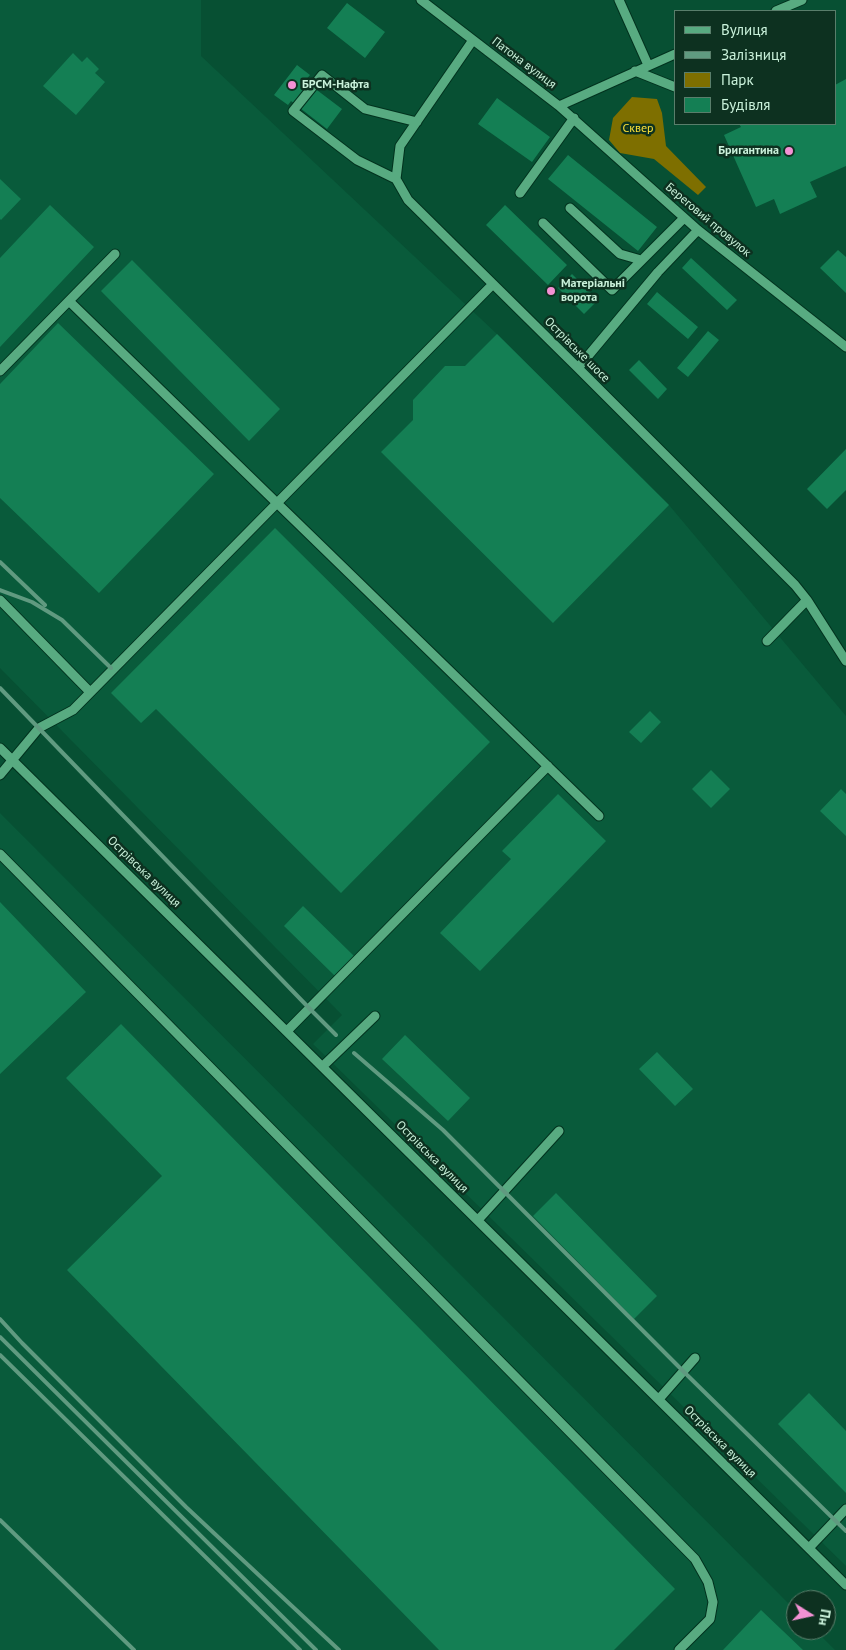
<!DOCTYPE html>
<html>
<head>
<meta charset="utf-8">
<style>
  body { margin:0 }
  #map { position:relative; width:846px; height:1650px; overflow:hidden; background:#075033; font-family:"PT Sans",sans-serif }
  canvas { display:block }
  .legend { position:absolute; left:674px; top:10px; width:162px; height:115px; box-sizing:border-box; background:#0d3120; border:1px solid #597e6b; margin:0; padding:6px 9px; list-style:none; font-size:15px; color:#caf2db }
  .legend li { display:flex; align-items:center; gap:10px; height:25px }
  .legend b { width:25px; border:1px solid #597e6b }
  .north { position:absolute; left:786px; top:1590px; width:50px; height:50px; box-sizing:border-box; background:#0d3120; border:1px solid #597e6b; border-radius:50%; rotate:100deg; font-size:14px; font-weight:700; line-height:20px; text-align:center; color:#caf2db }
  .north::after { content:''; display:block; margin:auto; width:18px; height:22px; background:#f491d4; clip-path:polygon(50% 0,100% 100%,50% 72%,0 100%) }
</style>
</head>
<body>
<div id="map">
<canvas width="846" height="1650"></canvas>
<ul class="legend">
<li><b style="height:6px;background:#58ab81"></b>Вулиця</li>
<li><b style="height:6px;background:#609a80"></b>Залізниця</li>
<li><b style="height:14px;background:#7e6f00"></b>Парк</li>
<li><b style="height:14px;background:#147f54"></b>Будівля</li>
</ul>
<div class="north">Пн</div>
</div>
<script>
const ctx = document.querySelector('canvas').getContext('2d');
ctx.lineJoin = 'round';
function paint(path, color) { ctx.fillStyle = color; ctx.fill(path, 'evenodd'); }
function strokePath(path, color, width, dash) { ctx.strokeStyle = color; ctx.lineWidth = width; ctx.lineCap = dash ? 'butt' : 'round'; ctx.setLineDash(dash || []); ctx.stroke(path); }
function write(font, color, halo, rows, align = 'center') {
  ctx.font = font + ' "PT Sans",sans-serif'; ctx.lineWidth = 5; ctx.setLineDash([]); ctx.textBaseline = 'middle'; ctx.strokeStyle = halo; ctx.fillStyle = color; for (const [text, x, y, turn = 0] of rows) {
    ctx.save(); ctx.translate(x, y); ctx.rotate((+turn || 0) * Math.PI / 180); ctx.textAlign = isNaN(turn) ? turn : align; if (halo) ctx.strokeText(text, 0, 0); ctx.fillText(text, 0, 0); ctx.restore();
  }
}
const built = new Path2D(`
  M 0,0 L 201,0 L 201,56 L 497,334 L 669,505 L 846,716 L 846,1566 L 313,1044 L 342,1015 L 0,668 Z
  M 0,813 L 796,1611 L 796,1630 L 815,1630 L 835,1650 L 0,1650 Z`);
const green = new Path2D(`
  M 632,97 L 657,99 L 662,113 L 666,146 L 706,187 L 698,195 L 654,159 L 620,153 L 609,140 L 613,118 Z`);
const building = new Path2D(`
  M 347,3 L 385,32 L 365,58 L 327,28 Z
  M 73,53 L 82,62 L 87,57 L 99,69 L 95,73 L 105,82 L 76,115 L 43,86 Z
  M 297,65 L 310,75 L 305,81 L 342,109 L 327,129 L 291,101 L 288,105 L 274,95 Z
  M 846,79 L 846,166 L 810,182 L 817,197 L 780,214 L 774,199 L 756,207 L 724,135 L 741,127 L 739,124 L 835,124 L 835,85 Z
  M 497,98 L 550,137 L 532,162 L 478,124 Z
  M 568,155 L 657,227 L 638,251 L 548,179 Z
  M 0,179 L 21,199 L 1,220 L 0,219 Z
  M 50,205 L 94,247 L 0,347 L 0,258 Z
  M 505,205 L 567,265 L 548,285 L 486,225 Z
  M 838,250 L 846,257 L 846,293 L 820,268 Z
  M 691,258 L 737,300 L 727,310 L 682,268 Z
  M 132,260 L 280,409 L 249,441 L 101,291 Z
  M 572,274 L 598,300 L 584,314 L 558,288 Z
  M 657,292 L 698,327 L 688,339 L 647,304 Z
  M 58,323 L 214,474 L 99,593 L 0,498 L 0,384 Z
  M 708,331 L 719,340 L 688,377 L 677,368 Z
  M 497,334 L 669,505 L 553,623 L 381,452 L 413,420 L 413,400 L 445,366 L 465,366 Z
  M 639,360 L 667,389 L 658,399 L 629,370 Z
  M 846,449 L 846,490 L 827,509 L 807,489 Z
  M 275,528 L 490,742 L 341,893 L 156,709 L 141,723 L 111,693 Z
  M 650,711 L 661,722 L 641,743 L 629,732 Z
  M 711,770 L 730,789 L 711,808 L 692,789 Z
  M 841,789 L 846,794 L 846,836 L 820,811 Z
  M 558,794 L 606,841 L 480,971 L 440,933 L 511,859 L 502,851 Z
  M 0,902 L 86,992 L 0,1074 Z
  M 303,906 L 354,956 L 335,976 L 284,926 Z
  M 121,1024 L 675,1589 L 614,1650 L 439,1650 L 67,1270 L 162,1176 L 66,1078 Z
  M 405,1035 L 470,1098 L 448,1121 L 382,1059 Z
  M 657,1052 L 693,1089 L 675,1106 L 639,1069 Z
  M 556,1193 L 657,1296 L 634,1319 L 533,1216 Z
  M 809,1393 L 846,1431 L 846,1493 L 778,1424 Z
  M 761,1610 L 803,1650 L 723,1650 Z`);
const minor = new Path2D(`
  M 421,0 L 559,106 L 698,230 L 846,347
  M 619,0 L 648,65
  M 776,11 L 802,0
  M 473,40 L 400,146 L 396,179 L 408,200 L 578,368 L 795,585 L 807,600 L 846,661
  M 635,71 L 675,87
  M 559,106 L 675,54
  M 396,179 L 357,160 L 293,111 L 322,75 L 365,109 L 417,122
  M 520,193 L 574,118
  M 570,208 L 620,254 L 641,260
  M 543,223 L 612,290 L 684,218
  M 69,301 L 599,816
  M 578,368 L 658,272 L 698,230
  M 0,371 L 115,254
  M 0,600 L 90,692
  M 767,641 L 807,600
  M 0,748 L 846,1585
  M 0,775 L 39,728 L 73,710 L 493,284
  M 0,854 L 695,1559 L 708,1582 L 713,1602 L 710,1619 L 679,1650
  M 287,1031 L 548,766
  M 323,1066 L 375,1016
  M 478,1220 L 559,1131
  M 659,1399 L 695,1358
  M 809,1548 L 846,1509`);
const rail = new Path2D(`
  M 0,562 L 45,605
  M 0,590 L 32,602 L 62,620 L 111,668
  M 0,688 L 309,1008 L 336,1035
  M 354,1053 L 443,1130 L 684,1372 L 846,1531
  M 0,1319 L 22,1343 L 186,1507 L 339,1650
  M 0,1337 L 316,1650
  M 0,1355 L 300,1650
  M 0,1520 L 134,1650`);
const markers = [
  [292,85,5,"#f491d4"],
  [789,151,5,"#f491d4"],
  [551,291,5,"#f491d4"]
];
const streetNames = [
  ["Патона вулиця",524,63,37],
  ["Береговий провулок",708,220,40],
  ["Острівське шосе",577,350,45],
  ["Острівська вулиця",144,872,44],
  ["Острівська вулиця",432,1157,45],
  ["Острівська вулиця",720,1442,45]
];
const poiNames = [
  ["БРСМ-Нафта",302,85],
  ["Бригантина",779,151,"right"],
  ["Матеріальні",561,284],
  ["ворота",561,298]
];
const parkNames = [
  ["Сквер",638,129]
];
paint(built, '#095b3b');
paint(green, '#7e6f00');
paint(building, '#147f54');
strokePath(minor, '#02321e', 11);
strokePath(minor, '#58ab81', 9);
strokePath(rail, '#609a80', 4);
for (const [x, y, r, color] of markers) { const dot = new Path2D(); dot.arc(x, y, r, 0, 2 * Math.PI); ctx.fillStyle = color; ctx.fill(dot); strokePath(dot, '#0d3120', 2); }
write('12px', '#caf2db', '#0d3120', streetNames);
write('bold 12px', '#caf2db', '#0d3120', poiNames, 'left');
write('12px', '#fbe03a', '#0d3120', parkNames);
</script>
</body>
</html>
